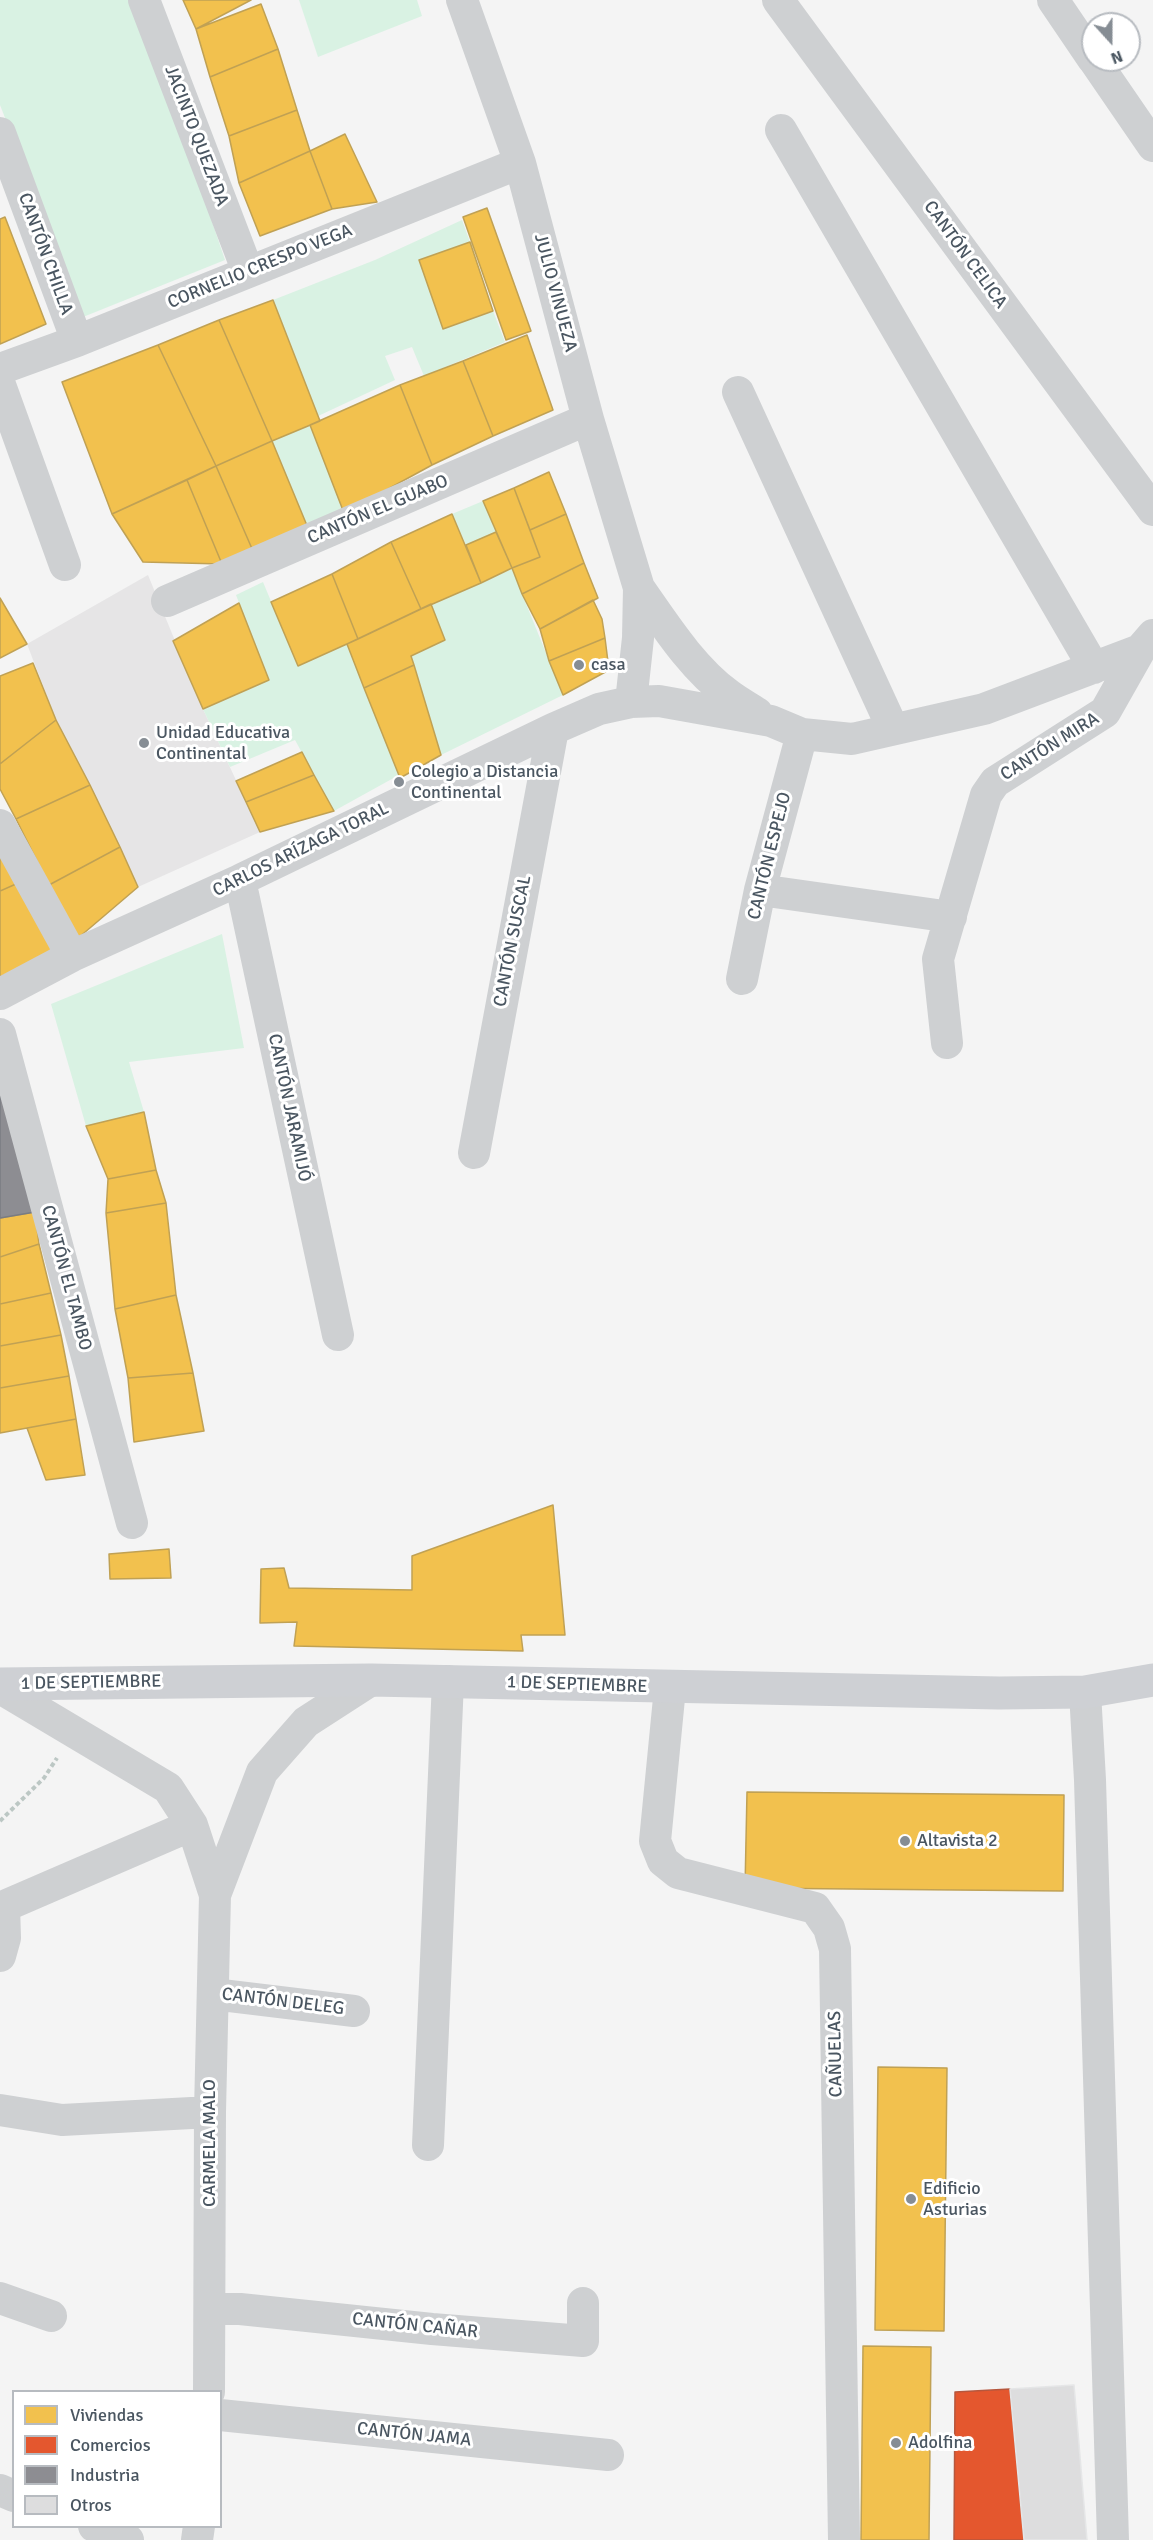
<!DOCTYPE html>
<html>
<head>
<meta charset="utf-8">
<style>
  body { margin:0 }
  #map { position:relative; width:1153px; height:2540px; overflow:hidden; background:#f4f4f4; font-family:Signika,sans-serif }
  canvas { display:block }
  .legend { position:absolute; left:12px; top:2390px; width:210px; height:138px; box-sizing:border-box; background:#fff; border:2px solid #b7bbc0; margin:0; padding:8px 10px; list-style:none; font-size:18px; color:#4a5661 }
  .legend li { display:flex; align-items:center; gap:12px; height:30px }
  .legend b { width:30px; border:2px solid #b7bbc0 }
  .north { position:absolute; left:1081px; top:12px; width:60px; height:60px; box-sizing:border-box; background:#fff; border:2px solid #b7bbc0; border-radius:50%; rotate:159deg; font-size:16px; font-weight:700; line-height:24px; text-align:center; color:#4a5661 }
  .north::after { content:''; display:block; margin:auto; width:21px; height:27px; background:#868d94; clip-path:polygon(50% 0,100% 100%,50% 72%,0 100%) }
</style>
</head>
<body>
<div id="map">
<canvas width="1153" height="2540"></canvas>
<ul class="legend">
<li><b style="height:16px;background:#f2c14e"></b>Viviendas</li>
<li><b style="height:16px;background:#e4572e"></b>Comercios</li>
<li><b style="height:16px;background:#8d8d92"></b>Industria</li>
<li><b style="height:16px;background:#ddddde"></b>Otros</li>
</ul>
<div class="north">N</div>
</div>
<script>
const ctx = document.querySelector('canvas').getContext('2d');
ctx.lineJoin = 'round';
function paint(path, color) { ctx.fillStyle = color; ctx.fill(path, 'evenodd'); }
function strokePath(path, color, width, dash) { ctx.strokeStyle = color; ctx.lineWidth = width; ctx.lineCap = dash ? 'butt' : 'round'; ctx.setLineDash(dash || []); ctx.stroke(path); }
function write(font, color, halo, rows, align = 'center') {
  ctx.font = font + ' Signika,sans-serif'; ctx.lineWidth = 6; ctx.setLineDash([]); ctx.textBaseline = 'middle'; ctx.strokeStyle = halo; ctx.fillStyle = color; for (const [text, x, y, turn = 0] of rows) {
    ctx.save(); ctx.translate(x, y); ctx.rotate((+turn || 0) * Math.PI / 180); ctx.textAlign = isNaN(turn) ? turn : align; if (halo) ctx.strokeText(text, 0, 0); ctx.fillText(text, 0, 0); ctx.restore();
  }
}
const education = new Path2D(`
  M 148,575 L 203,709 L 260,832 L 138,887 L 90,785 L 56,720 L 27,644 Z`);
const green = new Path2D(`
  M 0,0 L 137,0 L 225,260 L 83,317 L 0,105 Z
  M 299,0 L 417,0 L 422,16 L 318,57 Z
  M 462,220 L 470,242 L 419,260 L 443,329 L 493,311 L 505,342 L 424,376 L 412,347 L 385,356 L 395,380 L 316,417 L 273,300 L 375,260 Z
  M 310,425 L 344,513 L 308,528 L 272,441 Z
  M 483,501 L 496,532 L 466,545 L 452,514 Z
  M 512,569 L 563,695 L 441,755 L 411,656 L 444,640 L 431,604 Z
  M 263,582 L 298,666 L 347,644 L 399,775 L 334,811 L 295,740 L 230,767 L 203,709 L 269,680 L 236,595 Z
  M 222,934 L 244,1048 L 129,1062 L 144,1112 L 86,1126 L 51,1004 Z`);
const homes = new Path2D(`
  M 183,0 L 251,0 L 196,29 Z
  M 261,4 L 278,49 L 210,77 L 196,29 Z
  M 278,49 L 297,110 L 229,136 L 210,77 Z
  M 297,110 L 310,151 L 239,183 L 229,136 Z
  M 345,134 L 377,202 L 332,209 L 310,151 Z
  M 310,151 L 332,209 L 260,236 L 239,183 Z
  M 487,208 L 531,331 L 506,340 L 463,217 Z
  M 5,217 L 46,324 L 0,344 L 0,219 Z
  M 470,242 L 493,311 L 443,329 L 419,260 Z
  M 273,300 L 320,421 L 272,441 L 219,320 Z
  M 219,320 L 272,441 L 216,466 L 158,345 Z
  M 527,335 L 553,410 L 493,436 L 463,361 Z
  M 158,345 L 216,466 L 112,514 L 62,382 Z
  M 463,361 L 493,436 L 432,465 L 400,385 Z
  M 400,385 L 432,465 L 344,513 L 310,425 Z
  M 272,441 L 308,528 L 253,551 L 216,466 Z
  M 216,466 L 253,551 L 222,564 L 187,480 Z
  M 549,472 L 566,514 L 530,530 L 514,488 Z
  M 187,480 L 222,564 L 143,562 L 112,514 Z
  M 514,488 L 540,557 L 512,568 L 483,501 Z
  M 452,514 L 481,583 L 421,609 L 391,542 Z
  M 566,514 L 584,563 L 522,594 L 512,568 L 540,557 L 530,530 Z
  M 496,532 L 512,568 L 481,583 L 466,545 Z
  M 391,542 L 421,609 L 358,639 L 332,574 Z
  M 584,563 L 598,598 L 540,629 L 522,594 Z
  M 332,574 L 358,639 L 298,666 L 271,602 Z
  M 0,598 L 27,644 L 0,658 Z
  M 593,600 L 602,619 L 605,638 L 549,661 L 540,629 Z
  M 239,603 L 269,680 L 203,709 L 173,641 Z
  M 431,604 L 445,640 L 411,656 L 414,665 L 364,688 L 347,644 Z
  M 605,638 L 609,670 L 563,695 L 549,661 Z
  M 33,663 L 56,720 L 0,764 L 0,676 Z
  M 414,665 L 441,755 L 400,778 L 364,688 Z
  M 56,720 L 90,785 L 16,819 L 0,789 L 0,764 Z
  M 302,752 L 314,775 L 246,802 L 236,781 Z
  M 314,775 L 334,811 L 260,832 L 246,802 Z
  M 90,785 L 120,847 L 49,885 L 16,819 Z
  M 120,847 L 138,887 L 77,939 L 49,885 Z
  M 0,854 L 16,884 L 0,891 Z
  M 16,884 L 56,951 L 0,977 L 0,891 Z
  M 144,1112 L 156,1170 L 108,1179 L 86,1126 Z
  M 156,1170 L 166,1203 L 106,1213 L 108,1179 Z
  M 166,1203 L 176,1295 L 115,1309 L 106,1213 Z
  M 35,1212 L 39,1244 L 0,1257 L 0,1218 Z
  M 39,1244 L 51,1293 L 0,1304 L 0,1257 Z
  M 51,1293 L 61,1335 L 0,1346 L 0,1304 Z
  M 176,1295 L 193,1373 L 128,1378 L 115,1309 Z
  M 61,1335 L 69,1376 L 0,1388 L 0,1346 Z
  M 193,1373 L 204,1431 L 134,1442 L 128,1378 Z
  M 69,1376 L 76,1419 L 0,1433 L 0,1388 Z
  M 76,1419 L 85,1475 L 46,1480 L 27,1428 Z
  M 553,1505 L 565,1635 L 521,1635 L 523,1651 L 294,1646 L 297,1622 L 260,1623 L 261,1569 L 284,1568 L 289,1588 L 412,1590 L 412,1556 Z
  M 169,1549 L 171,1578 L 110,1579 L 109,1554 Z
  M 747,1792 L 1064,1795 L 1063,1891 L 745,1888 Z
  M 878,2067 L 947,2068 L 944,2331 L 875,2330 Z
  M 863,2346 L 931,2347 L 929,2540 L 861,2540 Z`);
const shops = new Path2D(`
  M 1010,2389 L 1024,2540 L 954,2540 L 955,2392 Z`);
const industry = new Path2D(`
  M 0,1081 L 35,1212 L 0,1218 Z`);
const building = new Path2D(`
  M 1074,2385 L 1087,2540 L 1024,2540 L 1010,2389 Z`);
const path = new Path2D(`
  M 0,1821 L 44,1778 L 57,1758`);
const street = new Path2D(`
  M 144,0 L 248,272
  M 462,0 L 520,163 L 588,419 L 639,588 L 638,638 L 631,702
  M 778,0 L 1153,510
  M 1053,0 L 1093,59
  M 1094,60 L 1153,146
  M 781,130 L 1094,668
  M 0,133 L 77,341
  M 0,369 L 77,341 L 520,163
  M 0,385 L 65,565
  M 738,392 L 893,729
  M 639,588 C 665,625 692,668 729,695 C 738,702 748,707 757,713
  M 167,601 L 588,419
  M 0,825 L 72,956
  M 240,880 L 338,1335
  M 760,890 L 951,917
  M 742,979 L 760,890 L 802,734
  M 0,994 L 72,956 L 240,880 L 553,729 L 599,709 L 631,702 L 659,701 L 771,721 L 802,734 L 852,739 L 984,709 L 1140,650 L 1153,635
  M 0,1034 L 132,1523
  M 947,1043 L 938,959 L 986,795 L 995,782 L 1105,712 L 1140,650
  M 474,1153 L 553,729
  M 0,1688 L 168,1788 L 192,1825 L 215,1895
  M 670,1688 L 655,1841 L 663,1861 L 678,1873 L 815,1908 L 829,1928 L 835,1949 L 844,2540
  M 1085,1692 L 1090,1780 L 1113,2540
  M 0,1908 L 192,1825
  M 0,1956 L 5,1938 L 4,1906
  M 213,1994 L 354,2011
  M 0,2110 L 62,2120 L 210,2112
  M 428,2145 L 448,1681
  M 0,2298 L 51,2316
  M 210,2309 L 240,2309 L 432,2329 L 583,2341 L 583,2303
  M 209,2392 L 210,2112 L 215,1895 L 262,1772 L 306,1722 L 371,1680
  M 220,2415 L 608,2455
  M 0,2490 L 14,2496
  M 94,2526 L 128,2540
  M 197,2540 L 199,2526`);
const secondary = new Path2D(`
  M 0,1684 L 371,1680 L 999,1693 L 1085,1692 L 1153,1680`);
const markers = [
  [579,665,6,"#868d94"],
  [144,743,6,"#868d94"],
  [399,782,6,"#868d94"],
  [905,1841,6,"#868d94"],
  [911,2199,6,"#868d94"],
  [896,2443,6,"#868d94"]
];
const streetNames = [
  ["JACINTO QUEZADA",196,136,69],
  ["CANTÓN CHILLA",45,254,70],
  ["CANTÓN CELICA",965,255,54],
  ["CORNELIO CRESPO VEGA",260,267,-22],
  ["JULIO VINUEZA",555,293,75],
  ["CANTÓN EL GUABO",378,510,-23],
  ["CANTÓN MIRA",1050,747,-32],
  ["CARLOS ARÍZAGA TORAL",301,850,-26],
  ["CANTÓN ESPEJO",770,856,-76],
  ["CANTÓN SUSCAL",513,941,-79],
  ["CANTÓN JARAMIJÓ",289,1108,78],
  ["CANTÓN EL TAMBO",66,1278,75],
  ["1 DE SEPTIEMBRE",91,1683,-1],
  ["1 DE SEPTIEMBRE",577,1685,2],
  ["CANTÓN DELEG",283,2002,7],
  ["CAÑUELAS",836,2054,-91],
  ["CARMELA MALO",210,2143,-90],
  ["CANTÓN CAÑAR",415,2326,6],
  ["CANTÓN JAMA",414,2435,6]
];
const poiNames = [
  ["casa",591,665],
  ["Unidad Educativa",156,733],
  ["Continental",156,754],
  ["Colegio a Distancia",411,772],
  ["Continental",411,793],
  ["Altavista 2",917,1841],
  ["Edificio",923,2189],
  ["Asturias",923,2210],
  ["Adolfina",908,2443]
];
paint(education, '#e6e5e6');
paint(green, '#d9f2e3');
paint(homes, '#f2c14e');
strokePath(homes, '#c0a154', 1.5);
paint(shops, '#e4572e');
strokePath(shops, '#b6573d', 1.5);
paint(industry, '#8d8d92');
strokePath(industry, '#797c83', 1.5);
paint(building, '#ddddde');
strokePath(building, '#e5e6e7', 1.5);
strokePath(path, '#bcc7c4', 4, [4.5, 3]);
strokePath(street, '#ced0d2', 32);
strokePath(secondary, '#ced0d4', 33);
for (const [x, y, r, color] of markers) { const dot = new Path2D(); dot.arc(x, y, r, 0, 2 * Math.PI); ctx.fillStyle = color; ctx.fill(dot); strokePath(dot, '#fff', 2); }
write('18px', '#4a5661', '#fff', streetNames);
write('18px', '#4a5661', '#fff', poiNames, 'left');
</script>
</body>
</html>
